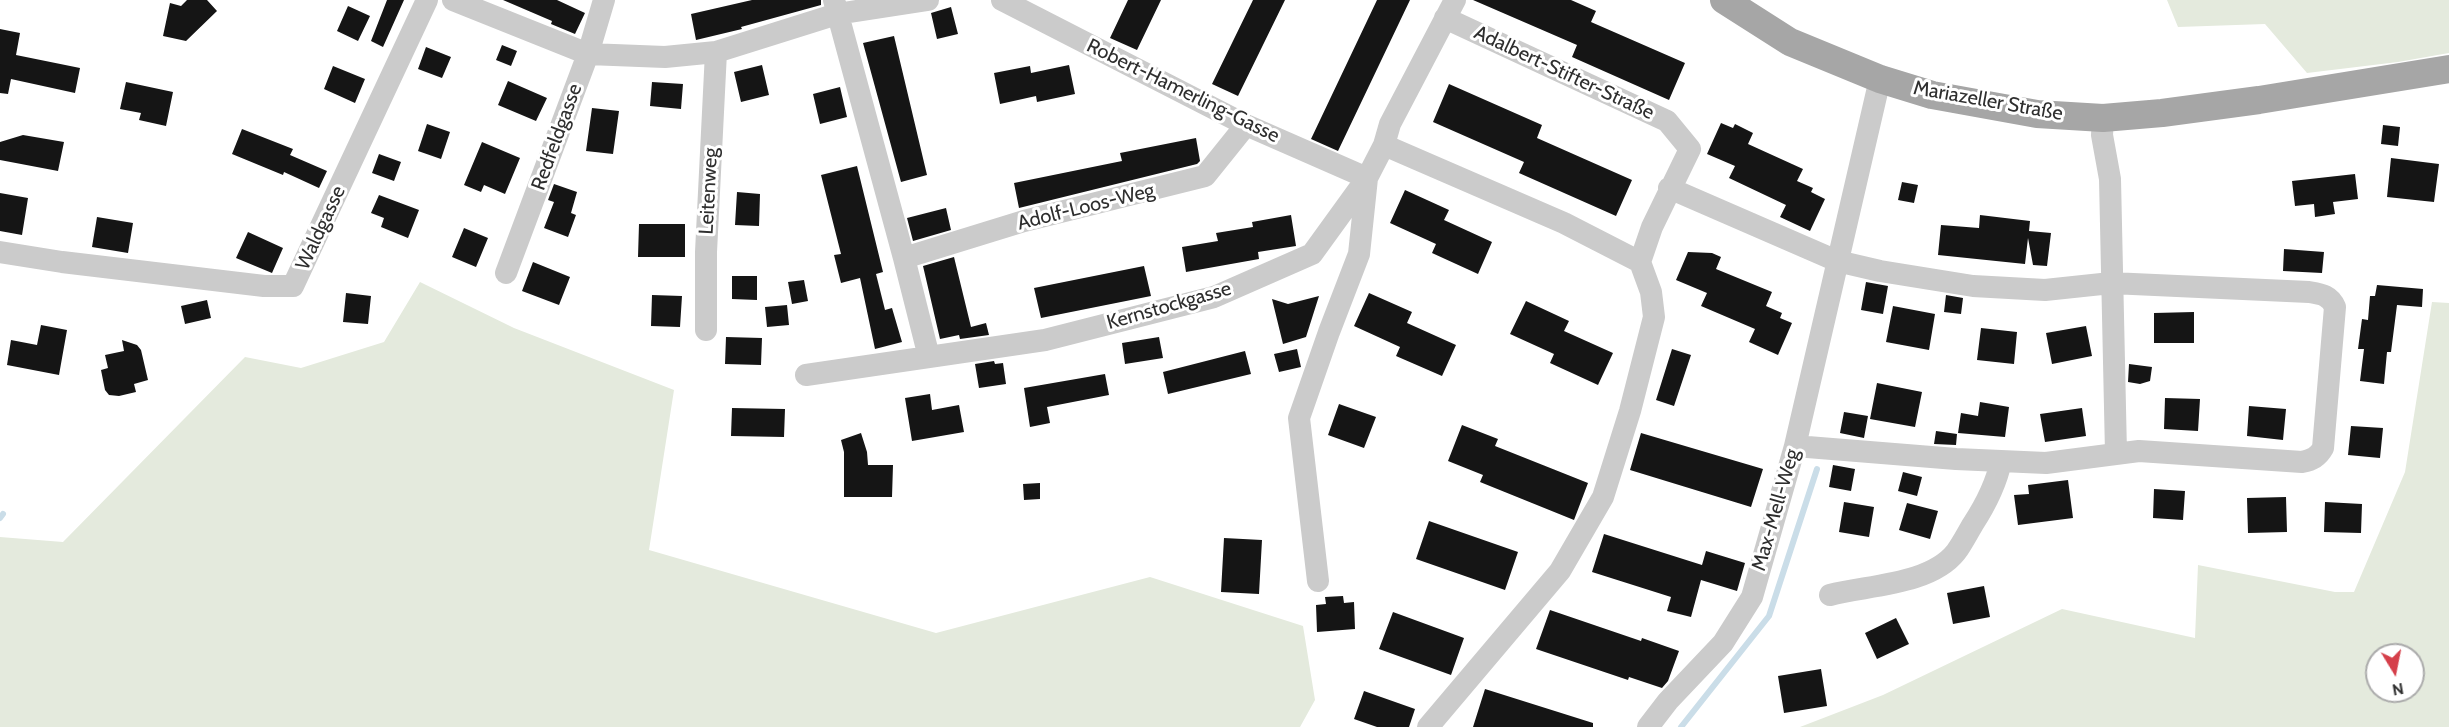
<!DOCTYPE html>
<html>
<head>
<meta charset="utf-8">
<style>
  body { margin:0 }
  #map { position:relative; width:2449px; height:727px; overflow:hidden; background:#fff; font-family:Cabin,sans-serif }
  canvas { display:block }
  .north { position:absolute; left:2365px; top:643px; width:60px; height:60px; box-sizing:border-box; background:#fff; border:2px solid #ababab; border-radius:50%; rotate:170deg; font-size:16px; font-weight:700; line-height:24px; text-align:center; color:#2e2e2e }
  .north::after { content:''; display:block; margin:auto; width:21px; height:27px; background:#d53f4a; clip-path:polygon(50% 0,100% 100%,50% 72%,0 100%) }
</style>
</head>
<body>
<div id="map">
<canvas width="2449" height="727"></canvas>
<div class="north">N</div>
</div>
<script>
const ctx = document.querySelector('canvas').getContext('2d');
ctx.lineJoin = 'round';
function paint(path, color) { ctx.fillStyle = color; ctx.fill(path, 'evenodd'); }
function strokePath(path, color, width, dash) { ctx.strokeStyle = color; ctx.lineWidth = width; ctx.lineCap = dash ? 'butt' : 'round'; ctx.setLineDash(dash || []); ctx.stroke(path); }
function write(font, color, halo, rows, align = 'center') {
  ctx.font = font + ' Cabin,sans-serif'; ctx.lineWidth = 6; ctx.setLineDash([]); ctx.textBaseline = 'middle'; ctx.strokeStyle = halo; ctx.fillStyle = color; for (const [text, x, y, turn = 0] of rows) {
    ctx.save(); ctx.translate(x, y); ctx.rotate((+turn || 0) * Math.PI / 180); ctx.textAlign = isNaN(turn) ? turn : align; if (halo) ctx.strokeText(text, 0, 0); ctx.fillText(text, 0, 0); ctx.restore();
  }
}
const green = new Path2D(`
  M 2167,0 L 2449,0 L 2449,53 L 2398,62 L 2307,73 L 2265,24 L 2178,27 Z
  M 420,282 L 514,328 L 674,390 L 649,550 L 936,633 L 1150,577 L 1303,626 L 1315,700 L 1300,727 L 0,727 L 0,537 L 63,542 L 245,357 L 301,368 L 384,342 Z
  M 2432,302 L 2449,303 L 2449,727 L 1800,727 L 1883,695 L 2062,609 L 2195,638 L 2198,565 L 2335,592 L 2354,592 L 2405,472 ZM 2377,655 L 2413,655 L 2413,691 L 2377,691 Z`);
const stream = new Path2D(`
  M 0,518 L 3,514
  M 1681,727 L 1769,616 L 1817,469`);
const building = new Path2D(`
  M 187,0 L 207,0 L 217,11 L 186,41 L 163,36 L 170,3 L 181,6 Z
  M 387,0 L 404,0 L 383,47 L 371,41 Z
  M 503,0 L 557,0 L 585,13 L 575,34 L 551,24 L 552,21 Z
  M 752,0 L 821,0 L 821,5 L 741,27 L 742,29 L 696,40 L 691,14 Z
  M 1128,0 L 1161,0 L 1137,50 L 1110,38 Z
  M 1253,0 L 1285,0 L 1238,96 L 1212,84 Z
  M 1377,0 L 1410,0 L 1338,151 L 1311,139 Z
  M 1473,0 L 1571,0 L 1596,11 L 1591,22 L 1685,63 L 1669,100 L 1572,57 L 1577,45 Z
  M 348,6 L 370,16 L 358,41 L 337,31 Z
  M 951,7 L 958,34 L 937,39 L 931,13 Z
  M 0,29 L 20,33 L 16,55 L 80,68 L 75,93 L 11,79 L 8,94 L 0,93 Z
  M 894,36 L 927,175 L 901,182 L 863,43 Z
  M 502,45 L 517,51 L 511,66 L 496,60 Z
  M 426,47 L 451,57 L 442,78 L 418,69 Z
  M 762,65 L 769,95 L 741,102 L 734,72 Z
  M 1069,65 L 1075,94 L 1037,102 L 1036,96 L 1000,104 L 994,73 L 1030,66 L 1031,73 Z
  M 333,66 L 365,79 L 355,103 L 324,89 Z
  M 508,81 L 547,98 L 536,121 L 498,105 Z
  M 126,82 L 173,92 L 166,126 L 139,120 L 141,113 L 120,109 Z
  M 652,82 L 683,84 L 681,109 L 650,106 Z
  M 1449,84 L 1542,125 L 1537,138 L 1632,180 L 1616,216 L 1519,173 L 1524,162 L 1433,122 Z
  M 840,87 L 847,117 L 820,124 L 813,94 Z
  M 592,108 L 619,111 L 613,154 L 586,151 Z
  M 1721,123 L 1733,128 L 1735,124 L 1753,133 L 1748,144 L 1803,169 L 1797,181 L 1813,188 L 1811,192 L 1825,199 L 1810,231 L 1780,217 L 1786,205 L 1729,178 L 1735,166 L 1707,154 Z
  M 427,124 L 450,132 L 441,159 L 418,151 Z
  M 2383,125 L 2400,127 L 2398,146 L 2381,144 Z
  M 242,129 L 293,149 L 290,155 L 327,171 L 319,188 L 284,172 L 283,175 L 232,154 Z
  M 23,135 L 64,142 L 58,171 L 0,160 L 0,142 Z
  M 1196,138 L 1200,161 L 1197,164 L 1019,208 L 1014,183 L 1122,161 L 1120,153 Z
  M 482,142 L 520,158 L 505,194 L 484,185 L 481,192 L 464,185 Z
  M 379,154 L 401,162 L 394,181 L 372,173 Z
  M 2391,158 L 2439,164 L 2434,202 L 2387,197 Z
  M 857,166 L 883,272 L 876,274 L 885,310 L 892,308 L 902,342 L 875,349 L 860,278 L 841,283 L 834,255 L 841,254 L 821,175 Z
  M 2355,174 L 2358,199 L 2333,202 L 2335,214 L 2315,217 L 2314,204 L 2295,206 L 2292,181 Z
  M 1902,182 L 1918,185 L 1914,203 L 1898,200 Z
  M 554,184 L 577,192 L 571,213 L 576,215 L 568,237 L 544,228 L 554,202 L 548,200 Z
  M 1405,190 L 1449,210 L 1444,220 L 1492,242 L 1478,274 L 1432,253 L 1436,244 L 1390,223 Z
  M 737,192 L 760,194 L 759,226 L 735,225 Z
  M 0,193 L 28,198 L 22,235 L 0,231 Z
  M 379,195 L 419,210 L 408,238 L 381,227 L 384,218 L 371,213 Z
  M 946,208 L 951,230 L 913,241 L 907,218 Z
  M 1291,215 L 1296,246 L 1258,252 L 1259,259 L 1186,272 L 1182,247 L 1218,241 L 1216,233 L 1253,227 L 1252,222 Z
  M 1980,215 L 2030,221 L 2029,231 L 2051,233 L 2047,266 L 2033,265 L 2028,238 L 2025,264 L 1938,255 L 1941,225 L 1979,228 Z
  M 97,217 L 133,223 L 128,253 L 92,247 Z
  M 639,224 L 685,224 L 685,257 L 638,257 Z
  M 464,228 L 488,238 L 476,267 L 452,257 Z
  M 248,232 L 283,248 L 272,273 L 236,258 Z
  M 2284,249 L 2324,252 L 2322,273 L 2283,271 Z
  M 1688,252 L 1712,253 L 1721,257 L 1716,269 L 1772,292 L 1766,306 L 1782,313 L 1780,318 L 1792,323 L 1778,355 L 1749,342 L 1755,329 L 1701,306 L 1707,293 L 1676,280 Z
  M 954,257 L 971,327 L 986,323 L 989,335 L 960,339 L 959,335 L 940,339 L 923,266 Z
  M 533,262 L 570,277 L 559,305 L 522,291 Z
  M 1144,266 L 1151,296 L 1041,318 L 1034,288 Z
  M 732,276 L 757,276 L 757,300 L 732,299 Z
  M 804,280 L 808,301 L 792,304 L 788,282 Z
  M 1866,282 L 1888,286 L 1883,314 L 1861,310 Z
  M 2377,285 L 2423,289 L 2422,307 L 2397,305 L 2391,352 L 2387,352 L 2384,384 L 2360,381 L 2364,349 L 2358,349 L 2362,319 L 2368,320 L 2370,296 L 2375,296 Z
  M 346,293 L 371,296 L 368,324 L 343,322 Z
  M 1369,293 L 1412,312 L 1407,323 L 1456,345 L 1442,376 L 1396,356 L 1400,347 L 1354,326 Z
  M 652,295 L 682,296 L 680,327 L 651,326 Z
  M 1946,295 L 1963,298 L 1961,314 L 1944,312 Z
  M 1319,296 L 1306,337 L 1283,344 L 1272,299 L 1288,304 Z
  M 207,300 L 211,318 L 185,324 L 181,306 Z
  M 1526,301 L 1569,321 L 1564,331 L 1613,353 L 1598,385 L 1550,363 L 1554,354 L 1510,334 Z
  M 787,305 L 789,325 L 767,327 L 765,307 Z
  M 1893,306 L 1935,314 L 1929,350 L 1886,342 Z
  M 2194,312 L 2194,343 L 2154,343 L 2154,313 Z
  M 41,325 L 67,330 L 59,375 L 7,365 L 11,340 L 37,345 Z
  M 2086,326 L 2092,356 L 2052,364 L 2046,333 Z
  M 1981,328 L 2017,332 L 2014,364 L 1977,360 Z
  M 726,337 L 762,338 L 761,365 L 725,364 Z
  M 1159,337 L 1163,358 L 1125,364 L 1122,343 Z
  M 122,340 L 137,345 L 141,350 L 148,380 L 134,384 L 136,392 L 119,396 L 109,395 L 105,390 L 101,370 L 108,368 L 105,355 L 124,351 Z
  M 1297,349 L 1301,367 L 1279,372 L 1274,354 Z
  M 1672,349 L 1691,355 L 1674,406 L 1656,400 Z
  M 1245,351 L 1251,374 L 1168,394 L 1163,372 Z
  M 994,361 L 995,364 L 1003,363 L 1006,384 L 979,388 L 975,364 Z
  M 2129,364 L 2152,367 L 2150,381 L 2140,384 L 2128,382 Z
  M 1105,374 L 1109,395 L 1047,407 L 1050,423 L 1030,427 L 1024,388 Z
  M 1877,383 L 1922,392 L 1915,427 L 1870,419 Z
  M 930,394 L 932,410 L 959,405 L 964,432 L 912,441 L 905,398 Z
  M 2165,398 L 2200,399 L 2198,431 L 2164,429 Z
  M 1980,402 L 2009,407 L 2005,437 L 1958,433 L 1961,413 L 1978,416 Z
  M 1339,404 L 1376,417 L 1364,448 L 1328,435 Z
  M 2249,406 L 2286,409 L 2283,440 L 2247,436 Z
  M 732,408 L 785,409 L 784,437 L 731,436 Z
  M 2082,408 L 2086,436 L 2045,442 L 2040,414 Z
  M 1844,412 L 1868,416 L 1864,438 L 1840,433 Z
  M 1462,425 L 1498,439 L 1495,446 L 1588,483 L 1574,520 L 1480,482 L 1483,475 L 1448,461 Z
  M 2351,426 L 2383,428 L 2380,458 L 2348,455 Z
  M 1936,431 L 1957,434 L 1956,445 L 1934,444 Z
  M 861,433 L 867,452 L 868,465 L 893,465 L 892,497 L 844,497 L 844,452 L 841,440 Z
  M 1641,433 L 1763,469 L 1751,507 L 1630,470 Z
  M 1833,465 L 1855,469 L 1851,491 L 1829,487 Z
  M 1903,472 L 1922,477 L 1917,496 L 1898,491 Z
  M 2068,480 L 2073,518 L 2018,525 L 2014,495 L 2029,494 L 2028,485 Z
  M 1040,483 L 1040,499 L 1024,500 L 1023,484 Z
  M 2154,489 L 2185,491 L 2183,520 L 2153,518 Z
  M 2286,497 L 2287,532 L 2248,533 L 2247,498 Z
  M 1844,502 L 1874,507 L 1869,537 L 1839,532 Z
  M 2325,502 L 2362,504 L 2361,533 L 2324,532 Z
  M 1907,503 L 1938,511 L 1930,539 L 1899,530 Z
  M 1429,521 L 1518,552 L 1505,590 L 1416,559 Z
  M 1604,534 L 1702,565 L 1706,551 L 1745,563 L 1737,591 L 1701,580 L 1691,617 L 1667,611 L 1671,597 L 1592,572 Z
  M 1224,538 L 1262,540 L 1259,594 L 1221,592 Z
  M 1984,586 L 1990,617 L 1953,624 L 1947,593 Z
  M 1343,596 L 1344,603 L 1354,602 L 1355,629 L 1317,632 L 1316,605 L 1326,604 L 1325,597 Z
  M 1550,610 L 1641,641 L 1642,638 L 1679,651 L 1668,681 L 1662,688 L 1629,677 L 1628,680 L 1536,649 Z
  M 1393,612 L 1464,638 L 1451,675 L 1379,649 Z
  M 1896,618 L 1909,644 L 1877,659 L 1865,633 Z
  M 1821,669 L 1827,706 L 1784,713 L 1778,676 Z
  M 1485,689 L 1593,723 L 1593,727 L 1473,727 Z
  M 1364,691 L 1415,709 L 1409,727 L 1377,727 L 1354,719 Z`);
const minor = new Path2D(`
  M 453,0 L 588,54 L 665,57 L 716,52 L 837,14 L 928,0
  M 834,0 L 904,258 L 929,357
  M 1445,18 L 1667,121 L 1690,149 L 1652,227 L 1640,262
  M 2103,118 L 2102,135 L 2110,179 L 2116,453
  M 1384,145 L 1564,223 L 1640,262 L 1651,292 L 1654,317 L 1630,411 L 1603,497 L 1560,571 L 1428,727
  M 1669,188 L 1837,261 L 1880,271 L 1973,286 L 2045,290 L 2111,283 L 2309,292 C 2321,294 2330,295 2335,307 L 2323,448 C 2318,457 2312,460 2302,462 L 2139,451 L 2046,463 L 1956,459 L 1795,446
  M 0,252 L 62,262 L 264,286 L 293,286 L 427,0
  M 904,258 L 1024,221 L 1205,176 L 1246,125
  M 506,273 L 588,54 L 604,0
  M 706,330 L 706,252 L 716,52
  M 806,375 L 1045,340 L 1214,297 L 1312,254 L 1367,178 L 1246,125 L 1002,0
  M 1318,581 L 1299,418 L 1329,332 L 1359,254 L 1367,178 L 1384,145 L 1390,124 L 1455,0
  M 1830,595 C 1868,585 1930,585 1956,552 C 1962,544 1967,534 1973,524 C 1986,504 1996,485 2001,461
  M 1648,727 L 1668,701 L 1723,643 L 1752,597 L 1795,446 L 1880,79`);
const major = new Path2D(`
  M 1724,0 L 1790,42 L 1880,79 L 1932,95 L 2037,114 L 2103,118 L 2162,113 L 2259,100 L 2449,69`);
const streetNames = [
  ["Adalbert-Stifter-Straße",1564,73,25],
  ["Robert-Hamerling-Gasse",1183,91,26],
  ["Mariazeller Straße",1988,101,10],
  ["Redfeldgasse",557,137,-70],
  ["Leitenweg",709,191,-87],
  ["Adolf-Loos-Weg",1086,207,-14],
  ["Waldgasse",321,228,-65],
  ["Kernstockgasse",1169,306,-16],
  ["Max-Mell-Weg",1776,510,-74]
];
paint(green, '#e4eadd');
strokePath(stream, '#cadde8', 6);
paint(building, '#151515');
strokePath(minor, '#cbcbcb', 22);
strokePath(major, '#a6a6a6', 28);
write('20px', '#2e2e2e', '#fff', streetNames);
</script>
</body>
</html>
